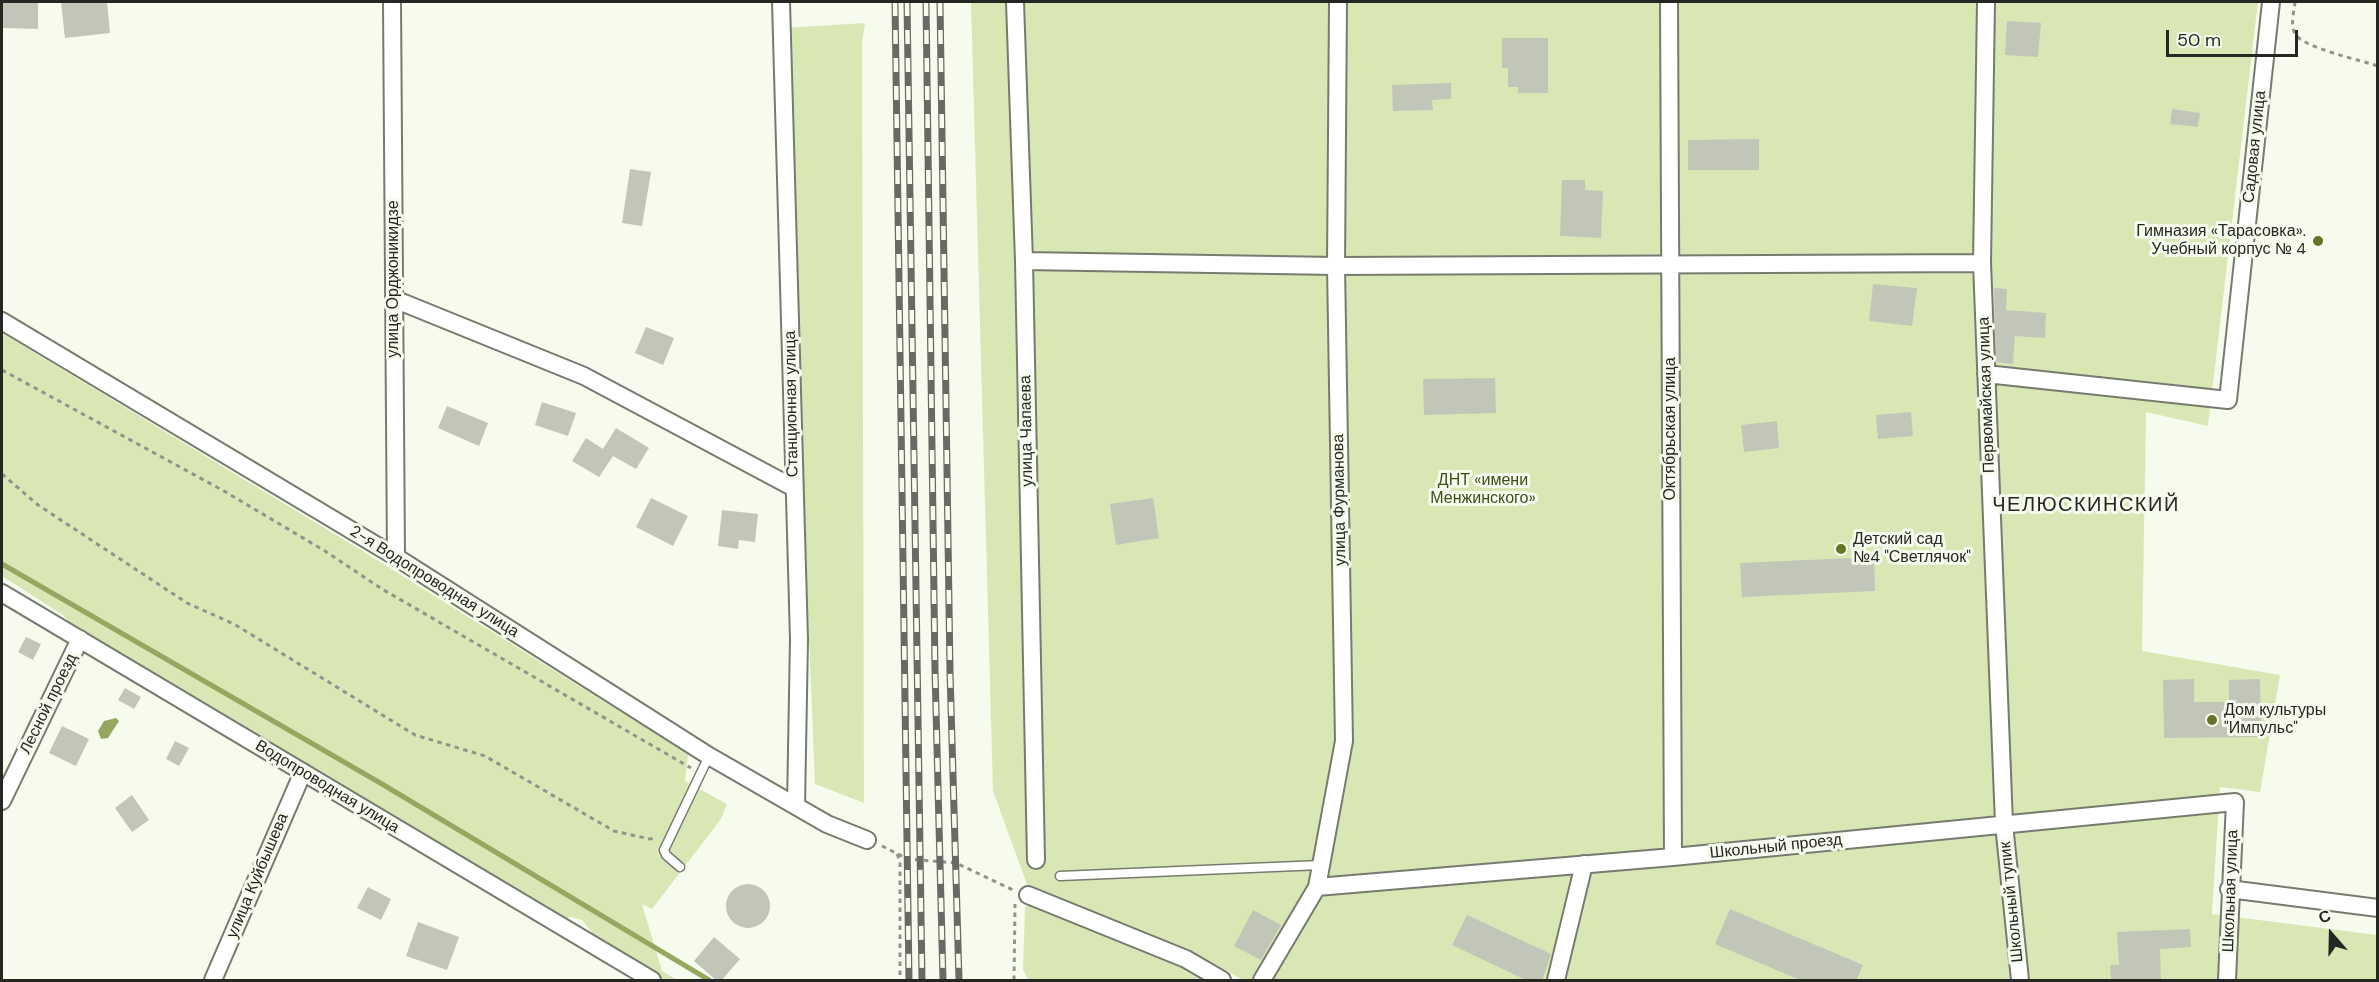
<!DOCTYPE html>
<html>
<head>
<meta charset="utf-8">
<style>
  body { margin:0 }
  #map { position:relative; width:2379px; height:982px; overflow:hidden; background:#f7fbed; font-family:"DM Sans",sans-serif }
  canvas { display:block }
  .frame { position:absolute; inset:0; border:3px solid #252722; pointer-events:none }
  .north { position:absolute; left:2301px; top:904px; width:60px; height:60px; -webkit-text-stroke:4px #f7fbed; paint-order:stroke; rotate:340deg; font-size:16px; font-weight:700; line-height:24px; text-align:center; color:#252722 }
  .north::after { content:''; display:block; margin:auto; width:21px; height:27px; background:#252722; clip-path:polygon(50% 0,100% 100%,50% 72%,0 100%) }
  .scale { position:absolute; left:2166px; top:30px; width:132px; height:27px; box-sizing:border-box; border:3px solid #252722; border-top:0; padding-left:8px; font-size:18px; line-height:21px; white-space:nowrap; color:#252722; -webkit-text-stroke:4px #f7fbed; paint-order:stroke }
</style>
</head>
<body>
<div id="map">
<canvas width="2379" height="982"></canvas>
<div class="frame"></div>
<div class="north">С</div>
<div class="scale">50 m</div>
</div>
<script>
const ctx = document.querySelector('canvas').getContext('2d');
ctx.lineJoin = 'round';
function paint(path, color) { ctx.fillStyle = color; ctx.fill(path, 'evenodd'); }
function strokePath(path, color, width, dash) { ctx.strokeStyle = color; ctx.lineWidth = width; ctx.lineCap = dash ? 'butt' : 'round'; ctx.setLineDash(dash || []); ctx.stroke(path); }
function write(font, color, halo, rows, align = 'center') {
  ctx.font = font + ' "DM Sans",sans-serif'; ctx.lineWidth = 6; ctx.setLineDash([]); ctx.textBaseline = 'middle'; ctx.strokeStyle = halo; ctx.fillStyle = color; for (const [text, x, y, turn = 0] of rows) {
    ctx.save(); ctx.translate(x, y); ctx.rotate((+turn || 0) * Math.PI / 180); ctx.textAlign = isNaN(turn) ? turn : align; if (halo) ctx.strokeText(text, 0, 0); ctx.fillText(text, 0, 0); ctx.restore();
  }
}
const green = new Path2D(`
  M 971,2 L 2258,2 L 2208,426 L 2146,412 L 2142,651 L 2280,675 L 2260,792 L 2220,787 L 2212,914 L 2377,935 L 2377,980 L 1243,980 L 1192,951 L 1028,887 L 993,791 Z
  M 865,23 L 862,44 L 864,803 L 815,784 L 784,28 Z
  M 2,333 L 356,547 L 688,754 L 685,781 L 727,804 L 721,819 L 652,909 L 642,904 L 662,971 L 677,980 L 665,980 L 596,938 L 582,920 L 571,917 L 564,919 L 549,907 L 127,661 L 70,623 L 63,615 L 2,576 Z
  M 1030,903 L 1186,967 L 1211,980 L 1028,980 L 1023,969 L 1025,908 Z`);
const water = new Path2D(`
  M 116,718 L 119,721 L 108,738 L 101,739 L 98,731 L 104,721 Z`);
const stream = new Path2D(`
  M 2,564 L 382,784 L 709,980`);
const building = new Path2D(`
  M 2,2 L 38,2 L 38,29 L 2,28 Z
  M 61,2 L 107,2 L 110,33 L 65,38 Z
  M 2007,21 L 2041,23 L 2038,57 L 2005,55 Z
  M 1502,38 L 1548,38 L 1548,93 L 1518,93 L 1518,87 L 1508,87 L 1508,68 L 1502,68 Z
  M 1451,83 L 1451,99 L 1432,100 L 1433,110 L 1393,111 L 1392,85 Z
  M 2172,109 L 2200,113 L 2198,127 L 2170,124 Z
  M 1759,139 L 1759,170 L 1688,170 L 1688,140 Z
  M 630,169 L 651,172 L 642,226 L 622,223 Z
  M 1562,180 L 1585,180 L 1585,190 L 1603,191 L 1601,238 L 1560,236 Z
  M 1873,284 L 1917,288 L 1912,326 L 1869,321 Z
  M 1994,288 L 2007,289 L 2006,310 L 2046,313 L 2045,338 L 2015,336 L 2013,364 L 1996,362 Z
  M 646,327 L 674,338 L 663,365 L 635,353 Z
  M 1495,378 L 1496,413 L 1424,415 L 1423,379 Z
  M 542,402 L 576,413 L 568,436 L 535,425 Z
  M 447,406 L 488,423 L 479,446 L 438,428 Z
  M 1911,412 L 1913,436 L 1878,439 L 1876,415 Z
  M 1777,421 L 1779,448 L 1744,452 L 1741,425 Z
  M 616,428 L 649,448 L 636,469 L 613,456 L 599,477 L 572,461 L 586,438 L 603,449 Z
  M 651,498 L 688,516 L 673,546 L 636,527 Z
  M 1153,498 L 1159,538 L 1116,545 L 1110,504 Z
  M 722,510 L 758,514 L 755,542 L 739,540 L 738,549 L 718,546 Z
  M 1874,557 L 1875,591 L 1742,597 L 1740,563 Z
  M 26,637 L 41,644 L 33,660 L 18,652 Z
  M 2194,679 L 2194,702 L 2229,702 L 2229,680 L 2260,679 L 2261,737 L 2164,738 L 2163,680 Z
  M 125,688 L 141,697 L 134,709 L 118,700 Z
  M 62,726 L 89,739 L 76,766 L 49,753 Z
  M 175,741 L 189,748 L 179,766 L 166,759 Z
  M 132,795 L 149,820 L 132,832 L 115,808 Z
  M726 906a22 22 0 1 1 44 0a22 22 0 1 1-44 0Z
  M 368,887 L 391,899 L 381,920 L 357,908 Z
  M 1730,909 L 1863,965 L 1856,981 L 1802,981 L 1715,944 Z
  M 1253,910 L 1281,925 L 1261,960 L 1234,946 Z
  M 1467,915 L 1551,954 L 1542,981 L 1528,981 L 1452,945 Z
  M 418,922 L 459,937 L 447,970 L 406,956 Z
  M 2190,929 L 2191,947 L 2160,949 L 2161,981 L 2111,981 L 2110,965 L 2119,965 L 2117,932 Z
  M 714,937 L 740,959 L 721,981 L 717,981 L 694,961 Z`);
const path = new Path2D(`
  M 2295,2 C 2294,12 2290,24 2295,34 C 2304,48 2360,60 2378,66
  M 2,370 L 224,491 L 325,551 L 382,589 L 691,768
  M 2,474 L 38,505 L 187,603 L 234,624 L 415,735 L 485,756 L 614,831 L 650,839 L 655,838
  M 882,846 L 908,859 L 956,863 L 1013,890
  M 897,854 L 900,861 L 900,980
  M 1014,980 L 1015,904`);
const service = new Path2D(`
  M 680,867 L 666,855 L 664,850 L 709,756
  M 1060,876 L 1321,865`);
const minor = new Path2D(`
  M 392,2 L 396,557
  M 781,2 L 799,639 L 796,806
  M 1015,2 L 1024,261 L 1036,860
  M 1669,2 L 1673,857
  M 1986,2 L 1982,263 L 2004,824 L 2020,980
  M 1024,261 L 1336,266 L 1982,263
  M 394,299 L 584,376 L 794,488
  M 2,321 L 396,557 L 709,756 L 827,824 L 867,840
  M 1986,374 L 2228,400 L 2271,2
  M 2,593 L 652,980
  M 2,801 L 80,639
  M 1317,887 L 1673,857 L 2235,802 L 2227,980
  M 2229,889 L 2378,908
  M 1028,895 L 1186,959 L 1222,980
  M 213,980 L 303,772
  M 1262,980 L 1317,887 L 1344,741 L 1336,266 L 1338,2
  M 1556,980 L 1584,864`);
const rail = new Path2D(`
  M 895,2 L 909,980
  M 907,2 L 922,980
  M 926,2 L 935,670 L 943,980
  M 940,2 L 950,672 L 959,980`);
const markers = [
  [2318,241,6,"#657523"],
  [1841,549,6,"#657523"],
  [2212,720,6,"#657523"]
];
const streetNames = [
  ["Садовая улица",2255,147,-84],
  ["улица Орджоникидзе",394,279,-90],
  ["Первомайская улица",1987,395,-92],
  ["Станционная улица",792,404,-91],
  ["Октябрьская улица",1671,429,-90],
  ["улица Чапаева",1027,431,-91],
  ["улица Фурманова",1340,500,-91],
  ["2-я Водопроводная улица",434,582,32],
  ["Лесной проезд",49,704,-64],
  ["Водопроводная улица",327,787,31],
  ["Школьный проезд",1776,847,-6],
  ["улица Куйбышева",258,876,-67],
  ["Школьная улица",2231,891,-88],
  ["Школьный тупик",2012,902,-96]
];
const poiNames = [
  ["Гимназия «Тарасовка».",2306,232,"right"],
  ["Учебный корпус № 4",2306,250,"right"],
  ["Детский сад",1853,540],
  ["№4 \"Светлячок\"",1853,558],
  ["Дом культуры",2224,711],
  ["\"Импульс\"",2224,729]
];
const parkNames = [
  ["ДНТ «имени",1483,481],
  ["Менжинского»",1483,499]
];
const quarterNames = [
  ["ЧЕЛЮСКИНСКИЙ",2086,506]
];
paint(green, '#d9e7b5');
paint(water, '#96a760');
strokePath(stream, '#96a760', 5);
paint(building, '#c2c6b8');
strokePath(service, '#777b6f', 11);
strokePath(minor, '#777b6f', 20);
strokePath(path, '#91948a', 3, [4.5, 4.5]);
strokePath(service, '#fff', 8);
strokePath(minor, '#fff', 16);
strokePath(rail, '#686b63', 7);
strokePath(rail, '#f7fbed', 4.5, [14]);
for (const [x, y, r, color] of markers) { const dot = new Path2D(); dot.arc(x, y, r, 0, 2 * Math.PI); ctx.fillStyle = color; ctx.fill(dot); strokePath(dot, '#f7fbed', 2); }
write('16px', '#252722', '#f7fbed', streetNames);
write('16px', '#252722', '#f7fbed', poiNames, 'left');
write('16px', '#414d18', '#f7fbed', parkNames);
ctx.letterSpacing = '1.5px';
write('20px', '#252722', '#f7fbed', quarterNames);
ctx.letterSpacing = '0px';
</script>
</body>
</html>
